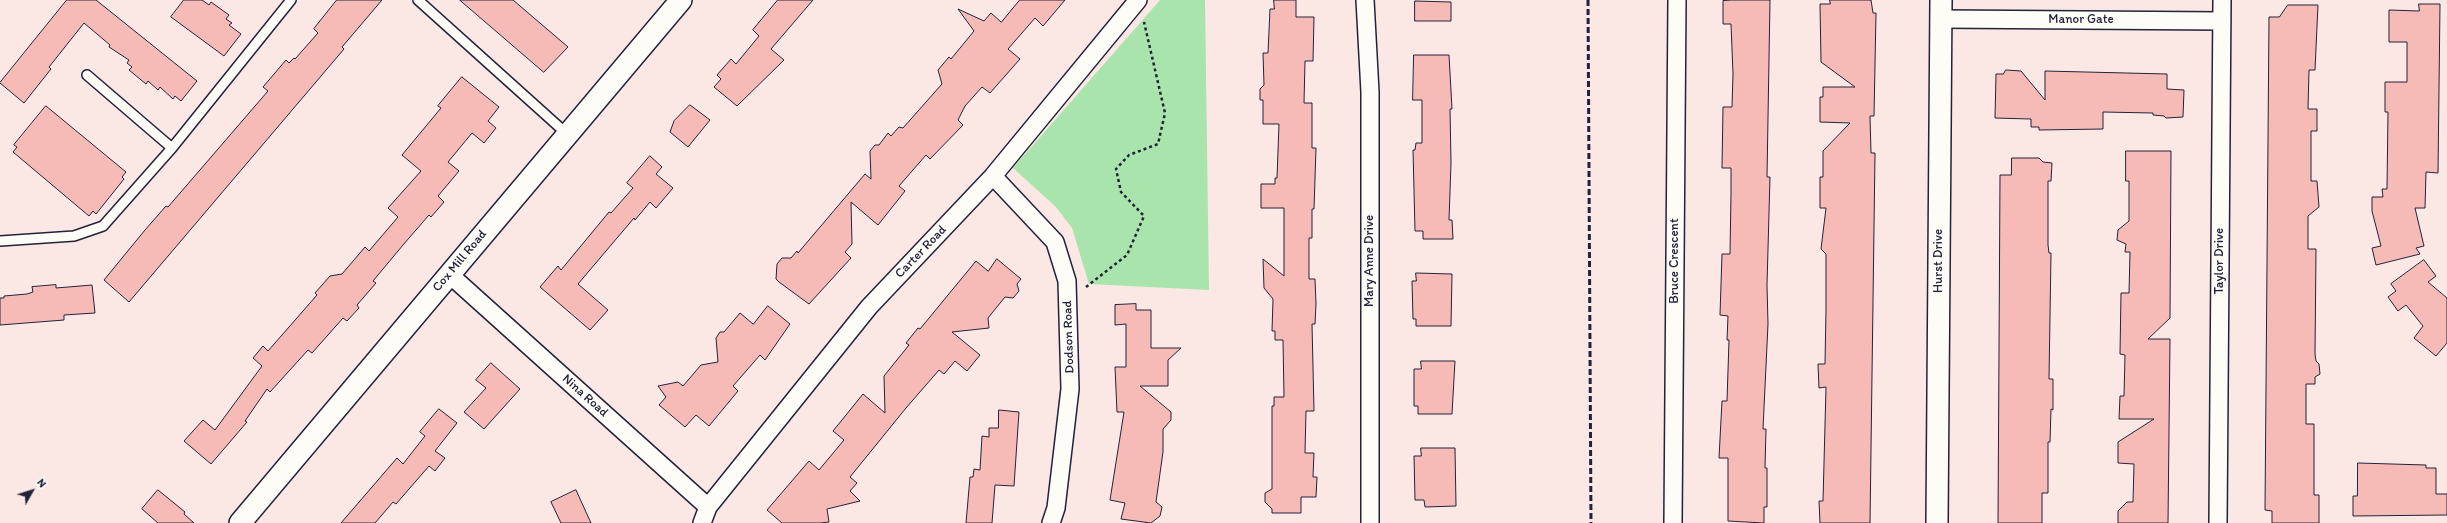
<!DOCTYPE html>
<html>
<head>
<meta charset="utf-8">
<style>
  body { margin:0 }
  #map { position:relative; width:2447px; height:523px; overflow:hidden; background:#fbe8e4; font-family:Itim,sans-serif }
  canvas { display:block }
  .north { position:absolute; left:12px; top:471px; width:40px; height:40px; -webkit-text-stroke:3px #fdfcf7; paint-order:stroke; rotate:51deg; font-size:11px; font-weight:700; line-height:16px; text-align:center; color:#22223b }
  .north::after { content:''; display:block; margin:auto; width:14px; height:18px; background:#22223b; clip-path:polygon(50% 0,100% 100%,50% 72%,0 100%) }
</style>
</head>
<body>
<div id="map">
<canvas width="2447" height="523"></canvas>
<div class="north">N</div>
</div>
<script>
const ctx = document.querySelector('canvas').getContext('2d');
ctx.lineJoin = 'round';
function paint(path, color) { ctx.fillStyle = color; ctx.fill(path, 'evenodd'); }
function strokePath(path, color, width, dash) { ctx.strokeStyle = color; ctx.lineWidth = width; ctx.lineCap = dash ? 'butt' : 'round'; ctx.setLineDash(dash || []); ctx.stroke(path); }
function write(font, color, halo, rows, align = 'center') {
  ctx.font = font + ' Itim,sans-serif'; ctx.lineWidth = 4; ctx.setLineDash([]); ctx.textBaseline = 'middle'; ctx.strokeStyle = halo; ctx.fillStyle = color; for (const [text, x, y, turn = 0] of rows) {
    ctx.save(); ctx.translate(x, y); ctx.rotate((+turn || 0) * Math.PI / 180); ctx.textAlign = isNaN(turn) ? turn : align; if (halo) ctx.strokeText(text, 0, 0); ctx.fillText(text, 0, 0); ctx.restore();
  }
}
const green = new Path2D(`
  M 1160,0 L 1205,0 L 1209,290 L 1089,284 L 1072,228 L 1056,207 L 1013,168 Z`);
const building = new Path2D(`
  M 67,0 L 96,0 L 197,81 L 181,101 L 175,96 L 173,99 L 160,87 L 158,90 L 148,81 L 146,84 L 129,70 L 132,67 L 127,63 L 129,60 L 109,47 L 110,45 L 84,23 L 49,67 L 51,69 L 24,103 L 0,83 Z
  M 184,0 L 202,0 L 209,5 L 211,2 L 229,15 L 226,19 L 232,23 L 229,25 L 241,34 L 224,56 L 171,17 Z
  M 337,0 L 382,0 L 342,47 L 344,49 L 129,302 L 104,280 L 145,230 L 166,206 L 168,207 L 268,91 L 263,87 L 286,60 L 289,63 L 294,58 L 295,59 L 318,33 L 314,29 Z
  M 460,0 L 513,0 L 568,47 L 544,72 Z
  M 778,0 L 813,0 L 771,49 L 784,60 L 737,106 L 714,87 L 721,79 L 717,75 L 731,59 L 736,64 L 759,36 L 753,30 Z
  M 1020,0 L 1065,0 L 1043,26 L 1035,18 L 1008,49 L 1020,59 L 990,93 L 982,87 L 965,106 L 958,120 L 963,125 L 930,159 L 926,155 L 899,186 L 905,191 L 878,225 L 851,202 L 852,244 L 845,252 L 851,258 L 809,304 L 779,282 L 776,279 L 777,264 L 782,258 L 791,258 L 797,251 L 798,253 L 865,174 L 871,179 L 870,151 L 875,145 L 879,145 L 888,133 L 891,136 L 899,127 L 903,128 L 942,84 L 938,70 L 949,57 L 951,59 L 974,31 L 958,9 L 984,21 L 991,13 L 1001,22 Z
  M 1274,0 L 1296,0 L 1296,17 L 1314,17 L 1313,61 L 1305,61 L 1304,103 L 1312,103 L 1312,148 L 1316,148 L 1314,209 L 1312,209 L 1312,238 L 1309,238 L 1309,279 L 1315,279 L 1316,304 L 1315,324 L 1312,324 L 1314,411 L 1306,411 L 1305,453 L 1314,453 L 1313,477 L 1317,477 L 1316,497 L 1301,497 L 1301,513 L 1272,513 L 1272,509 L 1265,502 L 1265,493 L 1272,489 L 1272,406 L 1274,406 L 1274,397 L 1284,397 L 1283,340 L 1275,340 L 1275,331 L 1272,331 L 1273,299 L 1264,288 L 1263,259 L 1284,276 L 1284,208 L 1261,208 L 1261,184 L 1275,184 L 1275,178 L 1277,178 L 1279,124 L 1263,124 L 1263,100 L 1260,100 L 1260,89 L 1264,85 L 1263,53 L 1268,53 L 1270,9 L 1274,9 Z
  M 1732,0 L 1770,0 L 1767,177 L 1770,177 L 1767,285 L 1768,324 L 1763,429 L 1766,429 L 1765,468 L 1767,468 L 1767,507 L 1764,507 L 1764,523 L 1728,521 L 1728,458 L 1719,458 L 1722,401 L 1727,401 L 1729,340 L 1727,340 L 1728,316 L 1720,315 L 1722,254 L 1730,254 L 1731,193 L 1731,168 L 1722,168 L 1723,107 L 1732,107 L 1733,74 L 1731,24 L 1723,24 L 1723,1 Z
  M 1830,0 L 1871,0 L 1873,13 L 1876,13 L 1874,116 L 1870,116 L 1871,153 L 1875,153 L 1870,523 L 1820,523 L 1819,501 L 1823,501 L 1826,387 L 1819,388 L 1818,364 L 1825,364 L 1826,310 L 1826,254 L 1821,249 L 1826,208 L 1820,208 L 1820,177 L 1823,177 L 1823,151 L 1850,123 L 1820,122 L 1820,97 L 1823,97 L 1823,87 L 1855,87 L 1821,62 L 1820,4 L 1830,4 Z
  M 1415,1 L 1451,2 L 1451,21 L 1415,21 Z
  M 2419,4 L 2440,4 L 2438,173 L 2426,172 L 2425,208 L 2415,208 L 2424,246 L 2416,248 L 2420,254 L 2376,265 L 2372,248 L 2381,246 L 2372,211 L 2372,197 L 2383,197 L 2382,189 L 2387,189 L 2388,112 L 2385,112 L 2385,82 L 2407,82 L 2407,42 L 2389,42 L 2389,10 L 2419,11 Z
  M 2288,5 L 2318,5 L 2315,70 L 2309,70 L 2308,109 L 2317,109 L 2317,131 L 2311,131 L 2311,181 L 2317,181 L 2319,207 L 2308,216 L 2308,249 L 2316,249 L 2315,354 L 2316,361 L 2319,364 L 2320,374 L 2315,377 L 2315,384 L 2306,384 L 2306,424 L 2314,424 L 2314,495 L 2319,495 L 2319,523 L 2272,523 L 2272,511 L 2265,510 L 2269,17 L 2279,17 Z
  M 1414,55 L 1449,55 L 1452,109 L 1450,109 L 1451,163 L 1449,220 L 1452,220 L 1453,239 L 1423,239 L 1423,231 L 1415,231 L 1413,150 L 1415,150 L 1416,143 L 1422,143 L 1422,100 L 1413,100 Z
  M 2006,70 L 2021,71 L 2045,100 L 2045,71 L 2167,74 L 2167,89 L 2184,90 L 2183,117 L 2166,118 L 2164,116 L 2153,115 L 2153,113 L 2103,112 L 2103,129 L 2039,130 L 2039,127 L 2031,127 L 2031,119 L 1995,118 L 1996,74 L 2003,74 Z
  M 462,77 L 499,107 L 488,121 L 496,128 L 484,143 L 472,133 L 448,162 L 459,171 L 438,196 L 444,202 L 431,217 L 429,215 L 403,245 L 373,281 L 376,283 L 357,305 L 359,308 L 347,321 L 343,318 L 312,353 L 308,350 L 270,392 L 267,389 L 245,421 L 247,422 L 211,464 L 184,441 L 203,420 L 215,430 L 262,366 L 253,358 L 263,346 L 268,351 L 317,295 L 315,293 L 330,276 L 342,274 L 365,247 L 369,251 L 398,217 L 388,208 L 421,171 L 402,155 L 441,108 L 438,106 Z
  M 690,105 L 710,120 L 688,147 L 670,132 L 674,121 Z
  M 46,106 L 126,172 L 122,177 L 124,179 L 96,214 L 93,211 L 89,216 L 13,152 L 17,147 L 14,145 Z
  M 2126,151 L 2171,151 L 2170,318 L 2148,339 L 2170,339 L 2168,523 L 2118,523 L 2118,511 L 2127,502 L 2133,502 L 2134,464 L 2118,463 L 2118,442 L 2154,419 L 2119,419 L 2120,396 L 2124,396 L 2125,355 L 2120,354 L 2121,293 L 2129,293 L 2130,252 L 2125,252 L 2126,244 L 2117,240 L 2118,230 L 2129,221 L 2129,181 L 2126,181 Z
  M 650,156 L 662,167 L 656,174 L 673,188 L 656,208 L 650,202 L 635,220 L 634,218 L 578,284 L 608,310 L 590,330 L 540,287 L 558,266 L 561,270 L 609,212 L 611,213 L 633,188 L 627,183 Z
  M 2012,158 L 2039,158 L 2043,162 L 2052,163 L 2051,181 L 2048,181 L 2048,245 L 2049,253 L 2051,253 L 2049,379 L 2053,379 L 2053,410 L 2051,409 L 2050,442 L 2048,442 L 2048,493 L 2042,493 L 2042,523 L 1998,523 L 2000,175 L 2011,175 Z
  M 997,259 L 1021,279 L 1017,284 L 1019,291 L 1013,298 L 1005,297 L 992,313 L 988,318 L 989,328 L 952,332 L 980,355 L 967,371 L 955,361 L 944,374 L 939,370 L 906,408 L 850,477 L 857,483 L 850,491 L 860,501 L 827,509 L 829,522 L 820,523 L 782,523 L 767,510 L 809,461 L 819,470 L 844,440 L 833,431 L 863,394 L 885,413 L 884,376 L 909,345 L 906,343 L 918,328 L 920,329 L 976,261 L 988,271 Z
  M 2424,260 L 2436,276 L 2428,282 L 2447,298 L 2447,343 L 2436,356 L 2414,338 L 2423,326 L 2406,305 L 2398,311 L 2388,297 L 2396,291 L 2391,284 Z
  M 1416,273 L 1452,274 L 1451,326 L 1416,326 L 1416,319 L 1413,319 L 1412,281 L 1416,281 Z
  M 56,285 L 56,288 L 92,285 L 95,313 L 64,315 L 64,320 L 0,325 L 0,298 L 4,298 L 4,296 L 27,294 L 33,292 L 32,287 Z
  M 1136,304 L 1136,310 L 1151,310 L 1151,348 L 1181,348 L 1168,360 L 1168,386 L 1140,386 L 1171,412 L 1171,420 L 1163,429 L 1163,452 L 1156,502 L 1162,507 L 1160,516 L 1151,523 L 1121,519 L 1125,503 L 1110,500 L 1124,412 L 1117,412 L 1115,367 L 1126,367 L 1126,324 L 1115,325 L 1115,305 Z
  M 768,306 L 790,324 L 765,360 L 760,355 L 733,386 L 738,391 L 709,426 L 696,415 L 685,427 L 659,405 L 666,397 L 658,386 L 678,382 L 683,386 L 701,365 L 718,362 L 716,338 L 720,332 L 724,332 L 740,313 L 753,324 Z
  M 1421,361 L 1455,361 L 1452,414 L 1418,414 L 1418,406 L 1414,406 L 1414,369 L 1421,369 Z
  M 491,363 L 520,389 L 484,429 L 464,412 L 486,388 L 476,380 Z
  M 439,409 L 457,423 L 435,451 L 445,458 L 435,471 L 429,466 L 396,504 L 393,502 L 375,523 L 341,523 L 397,458 L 403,464 L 425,436 L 420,432 Z
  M 999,410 L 1019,412 L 1014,486 L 995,485 L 992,523 L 966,523 L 970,477 L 973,477 L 974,469 L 980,470 L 982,436 L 989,437 L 989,428 L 998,428 Z
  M 1421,448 L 1455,448 L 1456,506 L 1425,507 L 1424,500 L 1415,500 L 1414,456 L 1421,456 Z
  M 2358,463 L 2426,465 L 2426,468 L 2436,468 L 2436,494 L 2447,494 L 2447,515 L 2353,516 L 2353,496 L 2357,496 Z
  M 158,490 L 185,512 L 184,514 L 194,523 L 158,523 L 142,509 Z
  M 576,490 L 591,523 L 561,523 L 551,502 Z`);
const path = new Path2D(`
  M 1086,287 L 1127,255 L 1144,216 L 1121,192 L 1116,169 L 1129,155 L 1158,144 L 1165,113 L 1144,22`);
const service = new Path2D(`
  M 418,0 L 567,134
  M 87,75 L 172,148
  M 0,241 L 74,236 L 103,226 L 172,148 L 291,0`);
const minor = new Path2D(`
  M 1365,0 L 1370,92 L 1370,523
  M 1941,19 L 2222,21
  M 993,176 L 1055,242 L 1067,281 L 1070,389 L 1056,508 L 1051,523
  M 449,274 L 708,507
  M 702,523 L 708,507 L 869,307 L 993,176 L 1138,0
  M 1673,523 L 1677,0
  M 2218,523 L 2222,0`);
const tertiary = new Path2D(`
  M 240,523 L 681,0
  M 1937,523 L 1941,0`);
const rail = new Path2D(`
  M 1588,0 L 1591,523`);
const streetNames = [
  ["Manor Gate",2081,20],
  ["Carter Road",921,252,-46],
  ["Cox Mill Road",460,261,-50],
  ["Mary Anne Drive",1370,261,-90],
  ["Bruce Crescent",1675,261,-90],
  ["Hurst Drive",1939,261,-90],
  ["Taylor Drive",2220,261,-90],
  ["Dodson Road",1069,337,-92],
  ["Nina Road",585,396,42]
];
paint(green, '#a8e4ab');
paint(building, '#f7bbb7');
strokePath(building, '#22223b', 1);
strokePath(service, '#22223b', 12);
strokePath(minor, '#22223b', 20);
strokePath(tertiary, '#22223b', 24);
strokePath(path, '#22223b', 2.5, [3, 3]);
strokePath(service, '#fdfcf7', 9);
strokePath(minor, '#fdfcf7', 17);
strokePath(tertiary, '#fdfcf7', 21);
strokePath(rail, '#22223b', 3, [6, 3]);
write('13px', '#22223b', '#fdfcf7', streetNames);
</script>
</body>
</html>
